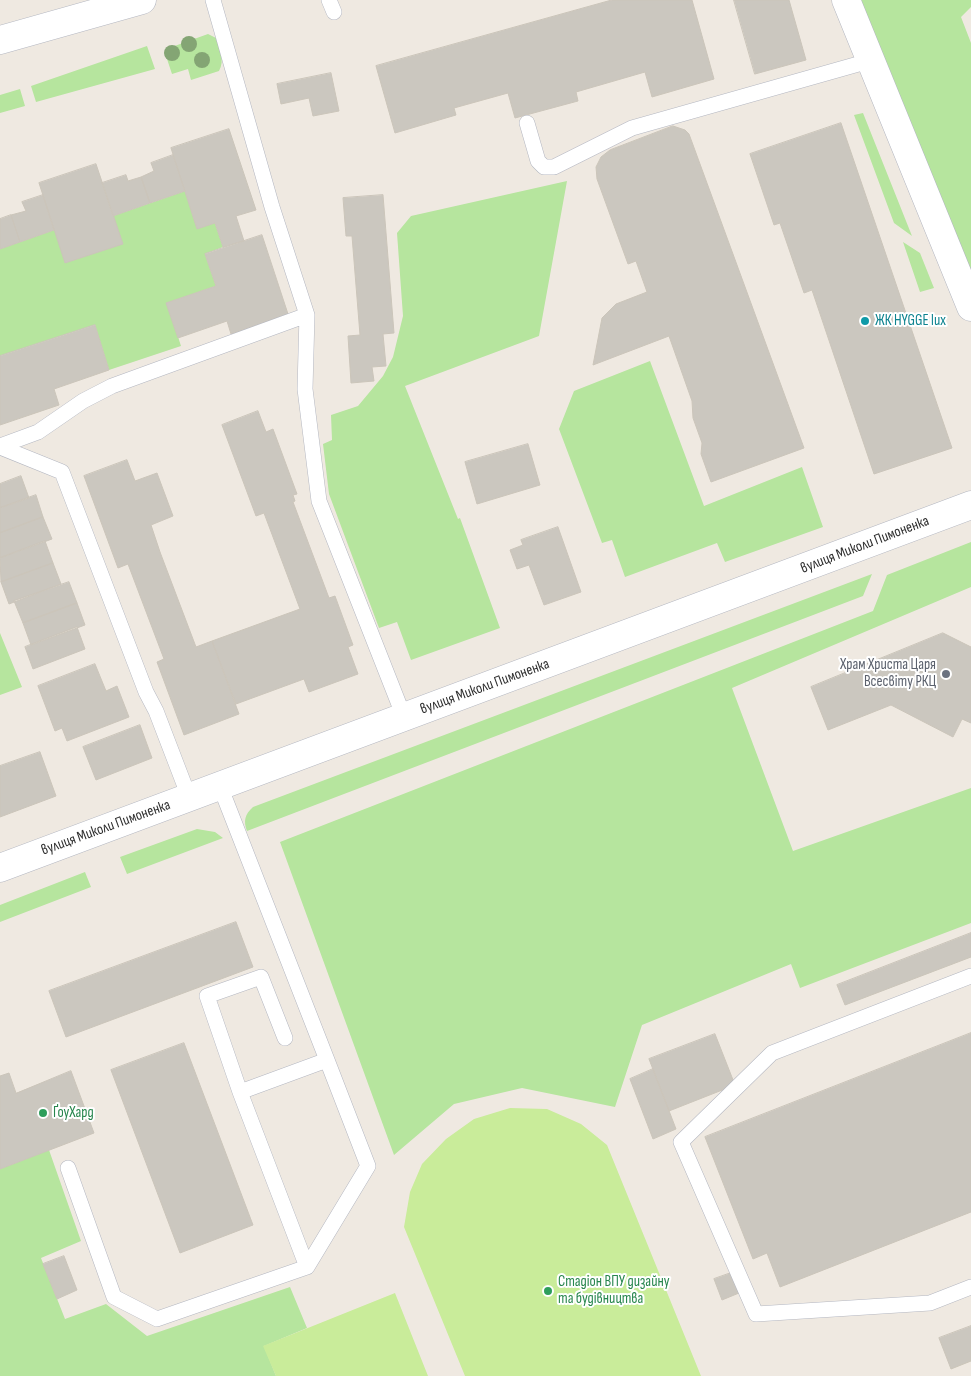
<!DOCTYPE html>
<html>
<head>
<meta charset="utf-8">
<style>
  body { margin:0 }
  canvas { display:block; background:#efe9e1 }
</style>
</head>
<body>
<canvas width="971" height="1376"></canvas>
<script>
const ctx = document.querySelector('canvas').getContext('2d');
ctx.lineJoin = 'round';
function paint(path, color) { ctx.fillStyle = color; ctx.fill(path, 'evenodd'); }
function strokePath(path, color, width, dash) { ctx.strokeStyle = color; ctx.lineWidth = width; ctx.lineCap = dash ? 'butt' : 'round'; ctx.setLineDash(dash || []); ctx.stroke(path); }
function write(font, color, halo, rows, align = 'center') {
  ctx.font = font + ' "Sofia Sans Condensed",sans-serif'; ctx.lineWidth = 4; ctx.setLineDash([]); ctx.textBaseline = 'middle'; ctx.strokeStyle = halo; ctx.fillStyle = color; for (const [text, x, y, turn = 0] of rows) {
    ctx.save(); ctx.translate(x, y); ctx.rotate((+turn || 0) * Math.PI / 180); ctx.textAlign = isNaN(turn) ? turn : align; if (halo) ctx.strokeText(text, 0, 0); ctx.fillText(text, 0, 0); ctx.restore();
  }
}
const green = new Path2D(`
  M 856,0 L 971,0 L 971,7 L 961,17 L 971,43 L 971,292 Z
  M 208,34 L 216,38 C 220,50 225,60 219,71 L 191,80 L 188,69 L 172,74 L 166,56 L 169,48 Z
  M 147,46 L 155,69 L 36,102 L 31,86 Z
  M 20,89 L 25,106 L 0,113 L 0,95 Z
  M 863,113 L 912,236 L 894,223 L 854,115 Z
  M 567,181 L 539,336 L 405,386 L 458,519 L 460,518 L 500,628 L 411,660 L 397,622 L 379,628 L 329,494 L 323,444 L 332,440 L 331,415 L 358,406 L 383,376 L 393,357 L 403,316 L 397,233 L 411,216 Z
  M 185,191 L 197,228 L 215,223 L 223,247 L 205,254 L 216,286 L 167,303 L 181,346 L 109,370 L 95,325 L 0,356 L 0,249 L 54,230 L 113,216 Z
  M 903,242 L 920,253 L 934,288 L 920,292 Z
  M 650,361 L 704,506 L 802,467 L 823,527 L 725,562 L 717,543 L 625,577 L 612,540 L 602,543 L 559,429 L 574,391 Z
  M 971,542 L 971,587 L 732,688 L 793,851 L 971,788 L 971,923 L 800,988 L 791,964 L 642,1025 L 615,1107 L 522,1088 L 454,1104 L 394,1155 L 280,842 L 873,611 L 887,575 Z
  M 872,574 L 863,596 L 247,831 C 243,821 245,814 253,807 Z
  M 0,633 L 22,687 L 0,695 Z
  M 197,829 L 215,832 L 223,838 L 127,874 L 120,857 Z
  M 85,872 L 91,887 L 0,922 L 0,905 Z
  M 49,1150 L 81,1241 L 41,1258 L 65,1319 L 106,1304 L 147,1336 L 290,1287 L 307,1328 L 264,1346 L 276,1376 L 0,1376 L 0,1169 Z`);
const pitch = new Path2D(`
  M 510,1108 L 547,1109 L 581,1124 L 607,1145 L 701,1376 L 465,1376 L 404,1227 L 410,1192 L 422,1164 L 446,1139 L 474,1119 Z
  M 395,1293 L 428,1376 L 276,1376 L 263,1346 Z`);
const building = new Path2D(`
  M 612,0 L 692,0 L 714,79 L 652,97 L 645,72 L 576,92 L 578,101 L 515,118 L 508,93 L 454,108 L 456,115 L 395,133 L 376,66 Z
  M 734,0 L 789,0 L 806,60 L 755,74 Z
  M 331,73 L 339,111 L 313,116 L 309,98 L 281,104 L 277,84 Z
  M 841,123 L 952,448 L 874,474 L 812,290 L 804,293 L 780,223 L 774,225 L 750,154 Z
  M 673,126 L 685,130 L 689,134 L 804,448 L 711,482 L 701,454 L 702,443 L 693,418 L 692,401 L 669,336 L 593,365 L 602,318 L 616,304 L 647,292 L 636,261 L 628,264 L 597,179 L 596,167 L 601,157 L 610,150 Z
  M 229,129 L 256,210 L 236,216 L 244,241 L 223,247 L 215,223 L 197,229 L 171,148 Z
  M 173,155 L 185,191 L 150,203 L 141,177 L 154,171 L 151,163 Z
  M 96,164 L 123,244 L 65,263 L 39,183 Z
  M 126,175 L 128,181 L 141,177 L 150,203 L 113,216 L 102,183 Z
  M 43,195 L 54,230 L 20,242 L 11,215 L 26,211 L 22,202 Z
  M 383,195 L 394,333 L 383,334 L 386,366 L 372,367 L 374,381 L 351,383 L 348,336 L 360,335 L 352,236 L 346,236 L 343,198 Z
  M 11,215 L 20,242 L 0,249 L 0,219 Z
  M 262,235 L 288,314 L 231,334 L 227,321 L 178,338 L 166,303 L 216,286 L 205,254 Z
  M 95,325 L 109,370 L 54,389 L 59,405 L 0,425 L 0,356 Z
  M 258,411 L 266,432 L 273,429 L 297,494 L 293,495 L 295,501 L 293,502 L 329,598 L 335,596 L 353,645 L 348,647 L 358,674 L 309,692 L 304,679 L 236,704 L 212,641 L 300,609 L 264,513 L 256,516 L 222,425 Z
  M 528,444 L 540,485 L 477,504 L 465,462 Z
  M 127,460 L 135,481 L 157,473 L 173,516 L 151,525 L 160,552 L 196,647 L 212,641 L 239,714 L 184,735 L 157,662 L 164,659 L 128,564 L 118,568 L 84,476 Z
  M 21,476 L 29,498 L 0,508 L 0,484 Z
  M 36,495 L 43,517 L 0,533 L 0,508 Z
  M 43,517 L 52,539 L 0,558 L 0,533 Z
  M 558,527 L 581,592 L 544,605 L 529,565 L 517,569 L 510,550 L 523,545 L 521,540 Z
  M 45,541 L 53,563 L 1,582 L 0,558 Z
  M 53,563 L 61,584 L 9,604 L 1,582 Z
  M 69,582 L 77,603 L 23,623 L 14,601 Z
  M 77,603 L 85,625 L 31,645 L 23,623 Z
  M 77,627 L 85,649 L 33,669 L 25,647 Z
  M 943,633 L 971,647 L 971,723 L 962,719 L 953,737 L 891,705 L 828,730 L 811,687 Z
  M 95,664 L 106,691 L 117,686 L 129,717 L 67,741 L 62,728 L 55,731 L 38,686 Z
  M 140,725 L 152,758 L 96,780 L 83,747 Z
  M 40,752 L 56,796 L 0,817 L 0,766 Z
  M 236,922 L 253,967 L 66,1037 L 49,991 Z
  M 971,933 L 971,957 L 845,1005 L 837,985 Z
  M 971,1033 L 971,1212 L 780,1287 L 767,1253 L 753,1259 L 705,1137 Z
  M 715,1034 L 735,1085 L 669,1111 L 649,1059 Z
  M 184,1043 L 253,1225 L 180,1253 L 111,1070 Z
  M 653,1069 L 676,1129 L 653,1139 L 630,1079 Z
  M 71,1071 L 94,1133 L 0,1169 L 0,1076 L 9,1073 L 16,1093 Z
  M 64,1256 L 77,1290 L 57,1299 L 43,1264 Z
  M 731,1273 L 739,1293 L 722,1300 L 714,1279 Z
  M 971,1326 L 971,1361 L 951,1369 L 939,1338 Z`);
const lane = new Path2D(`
  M 213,0 L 272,207 L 307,315 L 305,389 L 319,501 L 404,717
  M 329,0 L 334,12
  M 527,123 L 538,161 L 544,167 L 554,167 L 632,128 L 869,61
  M 0,446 L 38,432 L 83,401 L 112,386 L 307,315
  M 0,447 L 62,472 L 146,692 L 156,711 L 189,797
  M 971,976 L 772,1053 L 681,1142 L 756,1314 L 930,1303 L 971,1287
  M 240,1092 L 207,996 L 261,977 L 285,1038
  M 68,1168 L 114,1297 L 157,1319 L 307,1267 L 240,1092 L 327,1060 L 220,786
  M 307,1267 L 368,1166 L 327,1060`);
const street = new Path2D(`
  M 846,0 L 971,307
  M 0,868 L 971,505`);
const secondary = new Path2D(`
  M 0,40 L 142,0`);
const trees = [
  [189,44],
  [172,53],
  [202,60]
];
const markers = [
  [865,321,5,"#0f9aa8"],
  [946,674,5,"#6b7280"],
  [43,1113,5,"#2e9e5b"],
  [548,1291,5,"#2e9e5b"]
];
const cultureNames = [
  ["ЖК HYGGE lux",875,321]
];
const streetNames = [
  ["вулиця Миколи Пимоненка",865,545,-21],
  ["вулиця Миколи Пимоненка",485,687,-20],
  ["вулиця Миколи Пимоненка",106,828,-20]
];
const worshipNames = [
  ["Храм Христа Царя",936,665],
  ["Всесвіту РКЦ",936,682]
];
const leisureNames = [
  ["ҐоуХард",53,1113],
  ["Стадіон ВПУ дизайну",558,1282],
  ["та будівництва",558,1299]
];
paint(green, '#b6e59e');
paint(pitch, '#c9ec9a');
paint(building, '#cbc7bf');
strokePath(building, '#cbc5ba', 1);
strokePath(lane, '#b4b7c1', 16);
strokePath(street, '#b4b7c1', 29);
strokePath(secondary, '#b4b7c1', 29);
strokePath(lane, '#fff', 15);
strokePath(street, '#fff', 28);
strokePath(secondary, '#fff', 28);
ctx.fillStyle = '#84a574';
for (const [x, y] of trees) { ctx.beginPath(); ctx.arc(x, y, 8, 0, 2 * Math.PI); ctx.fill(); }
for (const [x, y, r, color] of markers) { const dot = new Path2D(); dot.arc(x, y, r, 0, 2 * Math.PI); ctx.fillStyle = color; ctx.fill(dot); strokePath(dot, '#fff', 2); }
write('15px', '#0d838f', '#fff', cultureNames, 'left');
write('15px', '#2e2e2e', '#fff', streetNames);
write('15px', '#5b616d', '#fff', worshipNames, 'right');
write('15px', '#27864d', '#fff', leisureNames, 'left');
</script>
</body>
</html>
